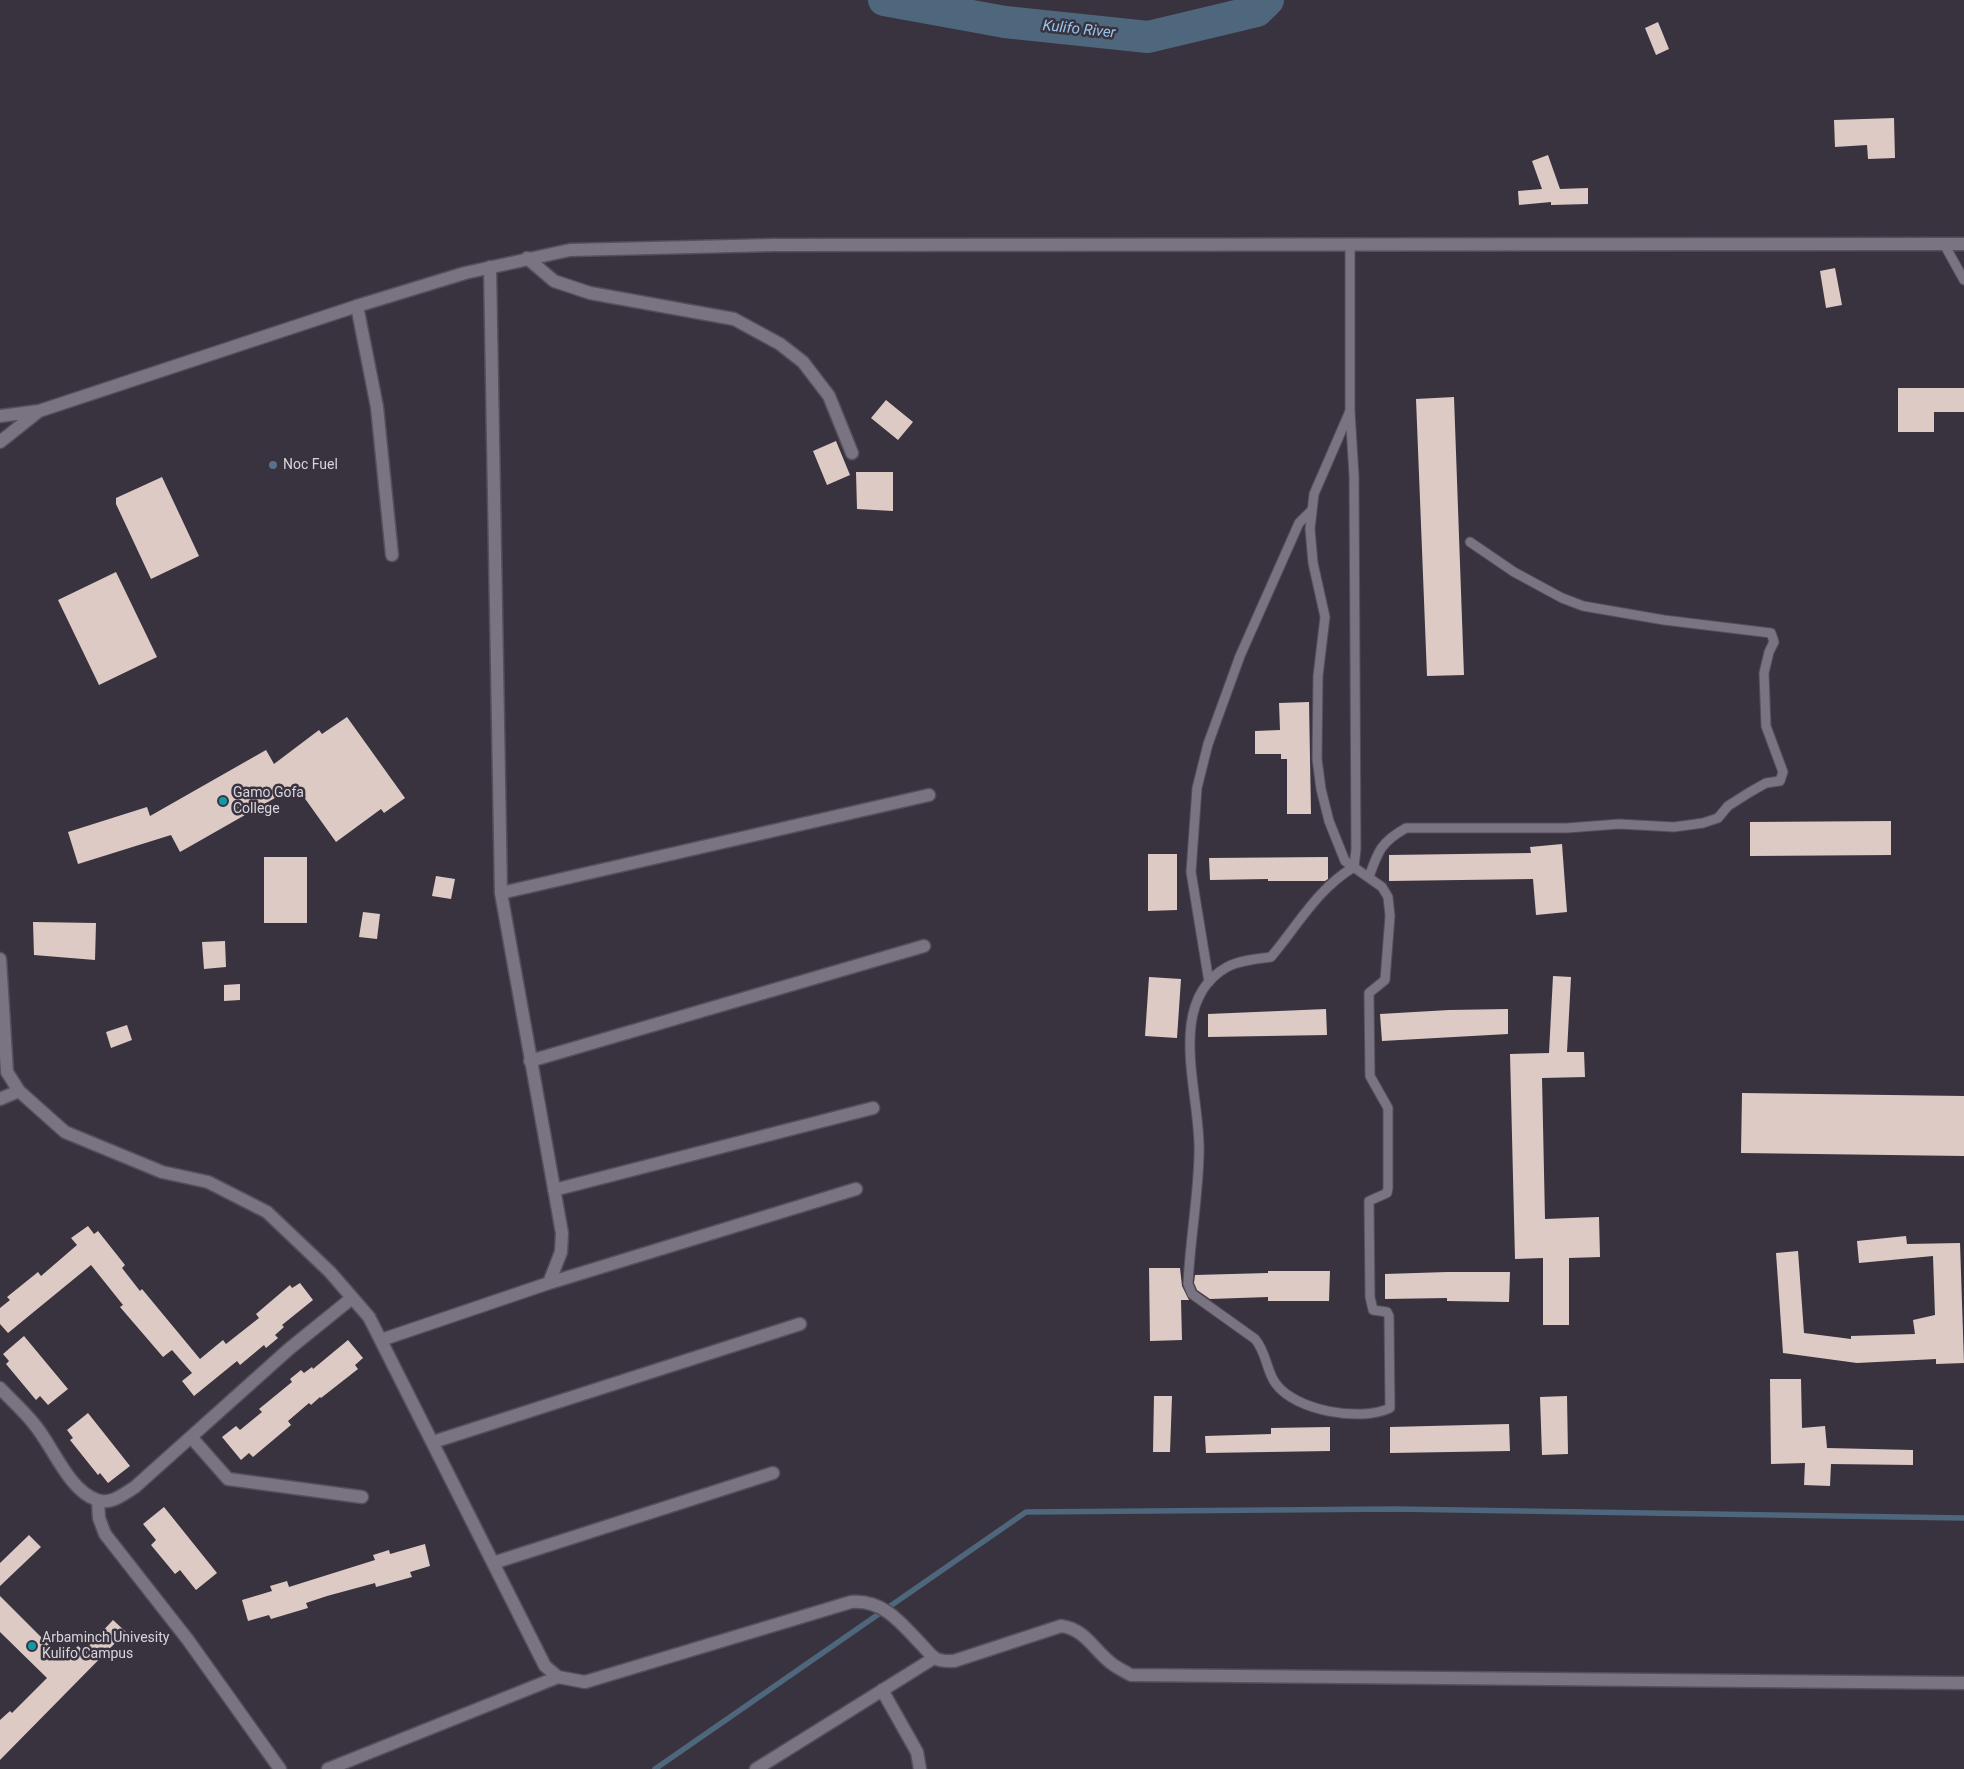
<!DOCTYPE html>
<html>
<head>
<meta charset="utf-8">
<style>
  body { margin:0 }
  canvas { display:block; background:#39333f }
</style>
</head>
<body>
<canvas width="1964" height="1769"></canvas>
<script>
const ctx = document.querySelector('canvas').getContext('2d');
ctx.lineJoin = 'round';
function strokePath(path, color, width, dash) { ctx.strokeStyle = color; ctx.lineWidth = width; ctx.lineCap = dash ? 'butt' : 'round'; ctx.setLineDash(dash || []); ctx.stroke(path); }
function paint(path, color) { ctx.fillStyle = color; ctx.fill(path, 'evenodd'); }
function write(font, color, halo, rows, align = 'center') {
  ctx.font = font + ' Roboto,sans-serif'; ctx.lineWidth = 5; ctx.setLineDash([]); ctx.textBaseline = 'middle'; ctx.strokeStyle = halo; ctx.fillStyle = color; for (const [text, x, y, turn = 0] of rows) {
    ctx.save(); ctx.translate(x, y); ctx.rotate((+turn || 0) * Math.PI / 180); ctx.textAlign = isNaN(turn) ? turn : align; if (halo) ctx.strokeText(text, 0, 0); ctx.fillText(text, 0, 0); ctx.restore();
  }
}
const stream = new Path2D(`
  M 655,1769 L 1026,1512 L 1395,1509 L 1964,1518`);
const river = new Path2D(`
  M 884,0 L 1005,22 L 1148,37 L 1257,11 L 1268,0`);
const building = new Path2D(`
  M 1658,22 L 1669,49 L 1656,55 L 1645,28 Z
  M 1894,118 L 1895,158 L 1868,159 L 1867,145 L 1835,147 L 1834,120 Z
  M 1548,155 L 1560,189 L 1588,188 L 1588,204 L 1551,205 L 1551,202 L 1519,205 L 1518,191 L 1542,189 L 1532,161 Z
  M 1835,268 L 1842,305 L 1826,308 L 1820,271 Z
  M 1898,388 L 1964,388 L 1964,412 L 1934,412 L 1934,432 L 1898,432 Z
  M 1454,397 L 1464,675 L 1427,676 L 1416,399 Z
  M 886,400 L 913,422 L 898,440 L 871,418 Z
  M 836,441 L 850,475 L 827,485 L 813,451 Z
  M 856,472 L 893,472 L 893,511 L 857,509 Z
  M 162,477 L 199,556 L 151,579 L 116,504 L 116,498 Z
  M 116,572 L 157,657 L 99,685 L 58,600 Z
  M 1309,702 L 1311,814 L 1287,814 L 1287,759 L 1281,759 L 1281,754 L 1255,754 L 1255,731 L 1280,730 L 1279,703 Z
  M 347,717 L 405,798 L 384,813 L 381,809 L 336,842 L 296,786 L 180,852 L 171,835 L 78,864 L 68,832 L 147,807 L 150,816 L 266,750 L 274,764 L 319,730 L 322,734 Z
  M 1891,821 L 1891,855 L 1750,856 L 1750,822 Z
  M 1562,844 L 1567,912 L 1536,915 L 1533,879 L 1389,881 L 1389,855 L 1531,853 L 1530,847 Z
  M 1148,854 L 1177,854 L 1177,910 L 1148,911 Z
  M 264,857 L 307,857 L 307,923 L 264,923 Z
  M 1328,857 L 1328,879 L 1325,881 L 1268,881 L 1268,879 L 1210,880 L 1209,858 Z
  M 436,876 L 455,879 L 451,899 L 432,896 Z
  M 363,912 L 380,914 L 377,939 L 359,937 Z
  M 33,922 L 96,923 L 95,960 L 34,955 Z
  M 225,941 L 226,967 L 204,969 L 202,942 Z
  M 1553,976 L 1571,977 L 1567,1052 L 1584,1052 L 1585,1077 L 1542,1078 L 1545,1219 L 1599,1217 L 1600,1257 L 1569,1258 L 1569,1325 L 1543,1325 L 1543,1258 L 1515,1259 L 1510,1054 L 1549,1053 Z
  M 1149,977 L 1181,979 L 1177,1038 L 1145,1036 Z
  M 240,984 L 240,1000 L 224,1001 L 224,985 Z
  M 1326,1009 L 1327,1035 L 1208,1037 L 1208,1014 Z
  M 1508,1009 L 1508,1034 L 1382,1041 L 1380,1014 L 1449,1010 Z
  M 127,1025 L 132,1040 L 111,1048 L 106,1032 Z
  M 1742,1093 L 1964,1096 L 1964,1156 L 1741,1153 Z
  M 88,1226 L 94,1234 L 98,1231 L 125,1265 L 122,1268 L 140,1291 L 142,1289 L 200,1359 L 223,1340 L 226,1344 L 259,1318 L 256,1314 L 290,1285 L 292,1288 L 300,1283 L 313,1300 L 282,1325 L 284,1327 L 275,1335 L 278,1338 L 266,1348 L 264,1345 L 240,1365 L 237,1361 L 194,1396 L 182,1381 L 192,1373 L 172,1350 L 163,1357 L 120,1307 L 123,1305 L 91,1265 L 8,1333 L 0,1324 L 0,1308 L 10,1300 L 7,1297 L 38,1272 L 41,1276 L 77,1245 L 71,1238 Z
  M 1906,1236 L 1907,1244 L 1960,1243 L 1964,1363 L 1936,1364 L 1936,1359 L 1857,1363 L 1783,1353 L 1776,1253 L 1798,1251 L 1804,1333 L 1851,1339 L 1851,1336 L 1915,1334 L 1913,1320 L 1935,1315 L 1933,1256 L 1859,1263 L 1857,1241 Z
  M 1149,1268 L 1180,1268 L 1182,1286 L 1189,1300 L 1181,1300 L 1182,1340 L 1150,1341 Z
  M 1268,1271 L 1330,1271 L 1329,1301 L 1268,1301 L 1268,1297 L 1210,1299 L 1197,1290 L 1194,1283 L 1195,1275 L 1268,1273 Z
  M 1447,1272 L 1510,1272 L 1509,1302 L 1447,1301 L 1447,1298 L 1385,1299 L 1385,1274 Z
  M 24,1336 L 68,1389 L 48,1405 L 40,1396 L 36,1400 L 6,1364 L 9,1361 L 3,1354 Z
  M 348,1340 L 363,1358 L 355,1365 L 358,1369 L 321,1398 L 320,1397 L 311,1405 L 309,1403 L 288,1421 L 291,1425 L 253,1457 L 249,1453 L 241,1460 L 222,1437 L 236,1426 L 240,1430 L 262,1412 L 259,1409 L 292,1382 L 290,1379 L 301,1370 L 304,1373 L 312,1367 L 313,1369 Z
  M 1770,1379 L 1801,1379 L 1802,1428 L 1825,1426 L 1827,1448 L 1913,1450 L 1913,1465 L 1831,1464 L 1830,1486 L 1804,1485 L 1805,1463 L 1771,1464 Z
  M 1154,1396 L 1172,1396 L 1170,1452 L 1153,1452 Z
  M 1567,1396 L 1568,1454 L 1542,1455 L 1540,1397 Z
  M 88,1413 L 130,1466 L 108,1483 L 100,1473 L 98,1475 L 70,1440 L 73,1438 L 67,1430 Z
  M 1509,1424 L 1510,1451 L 1390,1453 L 1390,1427 Z
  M 1330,1427 L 1330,1451 L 1206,1453 L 1205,1436 L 1271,1434 L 1271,1428 Z
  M 164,1507 L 217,1573 L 196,1590 L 180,1570 L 175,1574 L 151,1545 L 156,1540 L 143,1524 Z
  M 29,1535 L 41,1547 L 0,1586 L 0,1563 Z
  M 425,1544 L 430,1566 L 410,1572 L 412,1577 L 376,1587 L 375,1583 L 327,1596 L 306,1603 L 308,1608 L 271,1619 L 269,1615 L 248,1621 L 242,1600 L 272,1591 L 270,1586 L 287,1581 L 289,1587 L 375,1560 L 373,1555 L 389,1550 L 390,1554 Z
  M 0,1596 L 64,1660 L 78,1646 L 84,1651 L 113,1620 L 126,1632 L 0,1760 L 0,1720 L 10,1711 L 12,1713 L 47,1678 L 0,1632 Z`);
const service = new Path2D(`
  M 1944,244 L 1964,280
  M 1350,245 L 1350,411 L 1354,476 L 1356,849 L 1354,867
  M 1350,411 L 1314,494 L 1310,529 L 1313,563 L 1325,617 L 1318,676 L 1317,759 L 1321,789 L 1329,821 L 1345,861 L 1382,887 L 1388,897 L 1390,916 L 1385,980 L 1369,993 L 1369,997 L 1370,1076 L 1388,1108 L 1388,1188 L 1387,1193 L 1369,1201 L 1370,1297 L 1373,1310 L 1387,1312 L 1389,1316 L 1390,1408 C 1361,1422 1296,1411 1276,1384 C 1266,1371 1267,1353 1255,1339 L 1192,1294 L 1188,1284 C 1190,1241 1198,1198 1199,1155 C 1202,1097 1163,1003 1227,967 C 1240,960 1257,959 1271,957 C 1298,925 1318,888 1354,867
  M 1369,877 C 1378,851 1381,842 1406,828 L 1567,828 L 1619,824 L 1674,827 L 1703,823 L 1718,818 L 1728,806 L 1750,792 L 1766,783 L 1780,781 L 1783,772 L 1766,726 L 1764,673 L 1769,652 L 1774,642 L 1771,633 L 1664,620 L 1583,606 L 1562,598 L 1514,572 L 1470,542
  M 1209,982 L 1191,872 L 1197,788 L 1208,744 L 1240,656 L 1299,523 L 1312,510`);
const minor = new Path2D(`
  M 527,258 L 554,281 L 590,293 L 734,319 L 780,344 L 803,362 L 829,396 L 852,453
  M 357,306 L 377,407 L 392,555
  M 501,893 L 929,795
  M 0,959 L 7,1072 L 19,1091 L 65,1132 L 162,1172 L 208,1182 L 267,1212 L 330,1272 L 369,1317 L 545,1666 L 558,1677 L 585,1682 L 851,1602 C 883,1599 901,1623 921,1644 C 926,1649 930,1655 935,1658 C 941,1662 948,1661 954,1661 L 1061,1626 C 1085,1629 1093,1649 1111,1663 C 1117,1668 1124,1671 1131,1675 L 1964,1683
  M 530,1061 L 924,946
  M 0,1099 L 19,1091
  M 554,1190 L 873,1108
  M 549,1283 L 856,1189
  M 381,1340 L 549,1283 L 561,1252 L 562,1233 L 501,893 L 490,267
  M 0,1388 C 11,1400 24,1411 34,1424 C 53,1446 68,1490 97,1500 C 111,1505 124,1494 135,1487 L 289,1349 L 352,1298
  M 191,1437 L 228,1479 L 362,1497
  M 433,1442 L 800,1324
  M 98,1501 L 99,1518 L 105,1534 L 188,1640 L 280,1769
  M 493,1563 L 773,1473
  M 882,1690 L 917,1752 L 920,1769
  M 328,1769 L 558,1677
  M 756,1769 L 934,1658`);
const tertiary = new Path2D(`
  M 0,416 L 39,411 L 357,306 L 465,273 L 570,250 L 774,245 L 1964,244
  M 0,442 L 39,411`);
const markers = [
  [273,465,5,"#5c6f8a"],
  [223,801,5,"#0f9aa8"],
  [32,1646,5,"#0f9aa8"]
];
const poiNames = [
  ["Noc Fuel",283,465],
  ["Gamo Gofa",233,793],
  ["College",233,809],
  ["Arbaminch Univesity",42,1638],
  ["Kulifo Campus",42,1654]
];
const waterNames = [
  ["Kulifo River",1079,30,6]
];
strokePath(stream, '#4e677d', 5.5);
strokePath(river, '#4e677d', 32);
paint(building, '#ddcac4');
strokePath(service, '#544f59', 11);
strokePath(minor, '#544f59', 15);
strokePath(tertiary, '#544f59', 15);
strokePath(service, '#7a7381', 9);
strokePath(minor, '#7a7381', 12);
strokePath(tertiary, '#7a7381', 12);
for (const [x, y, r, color] of markers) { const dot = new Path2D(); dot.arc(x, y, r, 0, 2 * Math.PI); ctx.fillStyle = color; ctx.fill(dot); strokePath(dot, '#39333f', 2); }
write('14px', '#d8d4dc', '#39333f', poiNames, 'left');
write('italic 15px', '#98c5ee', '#39333f', waterNames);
</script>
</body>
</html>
